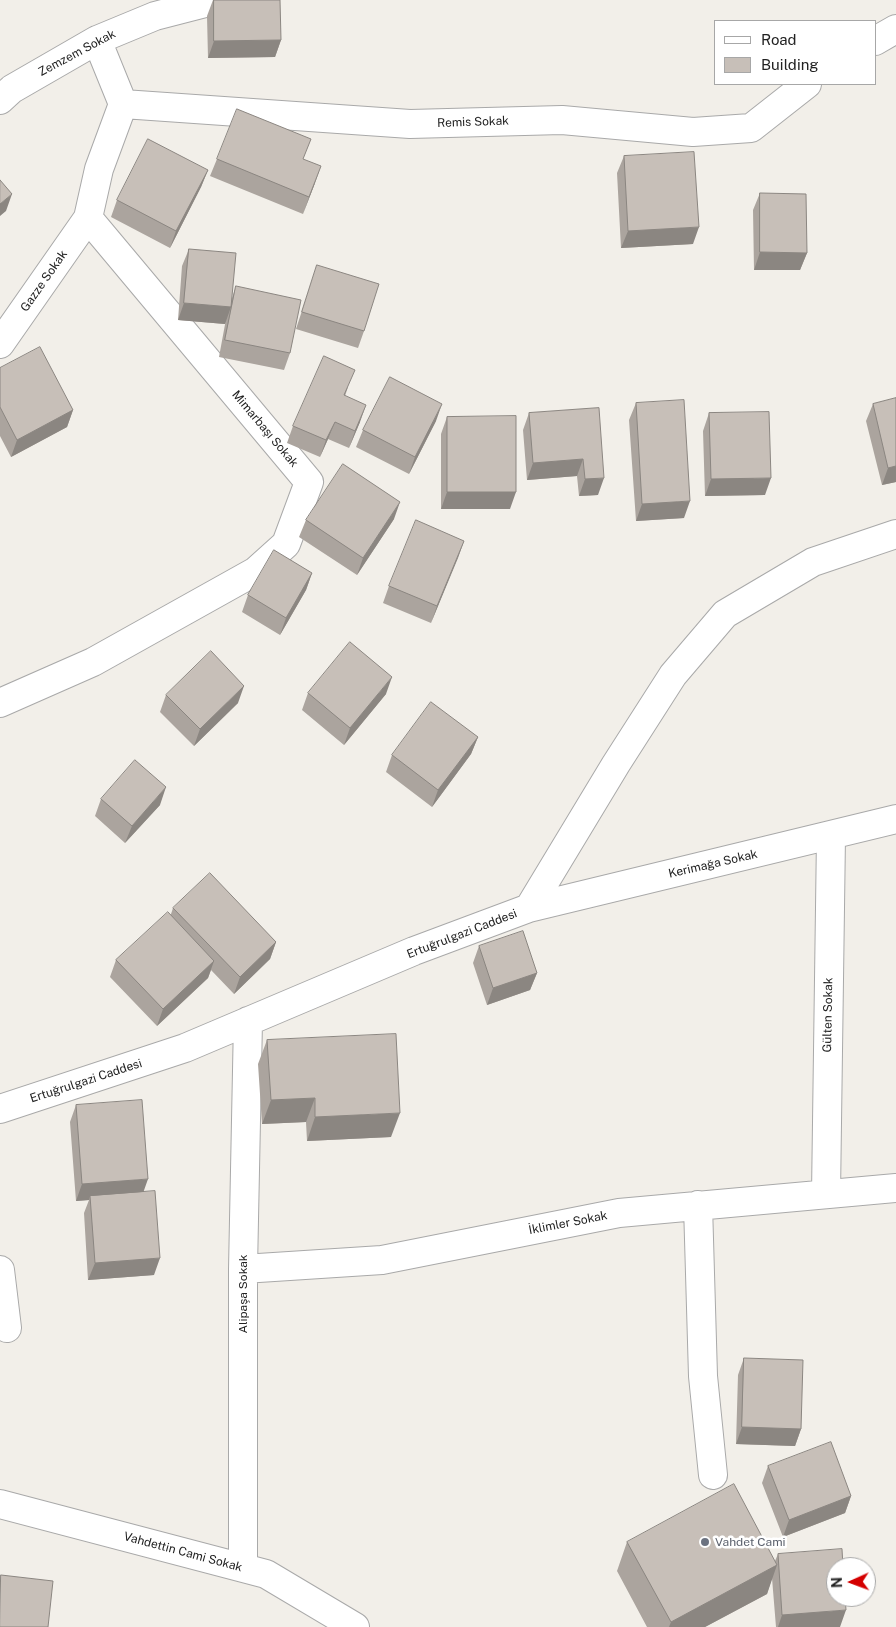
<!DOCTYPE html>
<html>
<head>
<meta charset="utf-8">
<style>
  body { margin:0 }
  #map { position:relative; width:896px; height:1627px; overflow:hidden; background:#f2efe9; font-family:"Public Sans",sans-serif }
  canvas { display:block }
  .legend { position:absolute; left:714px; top:20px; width:162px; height:65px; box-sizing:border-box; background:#fff; border:1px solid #a7a7a7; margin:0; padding:6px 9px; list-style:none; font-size:15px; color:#222 }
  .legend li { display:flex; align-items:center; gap:10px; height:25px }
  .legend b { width:25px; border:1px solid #a7a7a7 }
  .north { position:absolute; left:826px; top:1557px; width:50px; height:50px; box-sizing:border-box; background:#fff; border:1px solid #a7a7a7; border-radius:50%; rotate:268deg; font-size:14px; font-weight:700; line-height:20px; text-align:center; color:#222 }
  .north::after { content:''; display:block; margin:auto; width:18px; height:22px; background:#d40000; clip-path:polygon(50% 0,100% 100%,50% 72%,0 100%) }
</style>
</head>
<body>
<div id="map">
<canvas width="896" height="1627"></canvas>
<ul class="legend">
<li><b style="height:6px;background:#fff"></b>Road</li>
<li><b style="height:14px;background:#c7bfb8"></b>Building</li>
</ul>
<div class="north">N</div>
</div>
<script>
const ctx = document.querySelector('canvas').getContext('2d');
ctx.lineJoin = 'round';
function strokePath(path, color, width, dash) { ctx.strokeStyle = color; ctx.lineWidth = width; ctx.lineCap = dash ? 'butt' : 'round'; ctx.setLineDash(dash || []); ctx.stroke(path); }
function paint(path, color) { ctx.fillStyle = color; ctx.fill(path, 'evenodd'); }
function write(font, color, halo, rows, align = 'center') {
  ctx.font = font + ' "Public Sans",sans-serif'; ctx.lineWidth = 5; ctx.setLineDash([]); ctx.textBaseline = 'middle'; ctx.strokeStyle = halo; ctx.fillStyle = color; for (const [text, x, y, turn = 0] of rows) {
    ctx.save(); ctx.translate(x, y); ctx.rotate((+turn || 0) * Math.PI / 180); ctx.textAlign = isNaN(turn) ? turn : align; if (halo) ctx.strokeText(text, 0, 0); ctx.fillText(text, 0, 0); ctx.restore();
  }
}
const minor = new Path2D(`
  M 875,41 L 896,29
  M 0,100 L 12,89 L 97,40 L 155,16 L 217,0
  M 123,104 L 410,124 L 562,120 L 693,132 L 751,128 L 807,84
  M 0,344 L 88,218
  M 0,703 L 93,662 L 256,571 L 286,544 L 309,482 L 88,218 L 99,169 L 123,104 L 97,40
  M 529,908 L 896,819
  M 0,1109 L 185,1048 L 414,951 L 529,908 L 616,764 L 673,675 L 725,614 L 813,562 L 896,534
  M 826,1194 L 831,836
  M 698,1205 L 703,1376 L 713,1475
  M 243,1269 L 382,1260 L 619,1213 L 896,1188
  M 0,1270 L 7,1328
  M 0,1504 L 266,1574 L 355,1627
  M 243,1567 L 243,1269 L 248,1021`);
const wall = new Path2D(`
  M 213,0 L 281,40 L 275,57 L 208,58 L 207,16 Z
  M 624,156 L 693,244 L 621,248 L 617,173 Z
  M 217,159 L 303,159 L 315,183 L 303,214 L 210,176 Z
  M 208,170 L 201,187 L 170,248 L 111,217 L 117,200 Z
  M 760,193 L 807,253 L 800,270 L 754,270 L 753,210 Z
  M 189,249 L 232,298 L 236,286 L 290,353 L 284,370 L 219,357 L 226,319 L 225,324 L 178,320 L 182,266 Z
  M 317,265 L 364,331 L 358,348 L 296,329 Z
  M 0,368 L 73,410 L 67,427 L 11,457 L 0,436 Z
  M 348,387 L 345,396 L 360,422 L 349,448 L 328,439 L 320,457 L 287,443 L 293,426 Z
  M 896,398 L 896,482 L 882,485 L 866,421 L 873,404 Z
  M 636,403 L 684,518 L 636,521 L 629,420 Z
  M 599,408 L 598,495 L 579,496 L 577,476 L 527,480 L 523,430 L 529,413 Z
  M 709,413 L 765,495 L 705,496 L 703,431 Z
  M 447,417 L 510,509 L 441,509 L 441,434 Z
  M 436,421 L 409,474 L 356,447 L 363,430 Z
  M 394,519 L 357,575 L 299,537 L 306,520 Z
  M 464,541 L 431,623 L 383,603 L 389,586 Z
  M 312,573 L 306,590 L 280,635 L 242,612 L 248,595 Z
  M 308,693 L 386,694 L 344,745 L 302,710 Z
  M 166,695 L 238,703 L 194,746 L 160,712 Z
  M 478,737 L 471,754 L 432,807 L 386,772 L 392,755 Z
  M 101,799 L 160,805 L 125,843 L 95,816 Z
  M 173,908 L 276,942 L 270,959 L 234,994 L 211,970 L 208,978 L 157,1026 L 110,977 L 116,960 L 171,914 Z
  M 479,946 L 537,973 L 530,990 L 487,1005 L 473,963 Z
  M 267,1040 L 391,1137 L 307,1141 L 306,1122 L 262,1124 L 258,1064 Z
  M 76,1105 L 144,1192 L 154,1275 L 88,1280 L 84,1213 L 89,1200 L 76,1201 L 70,1122 Z
  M 744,1358 L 801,1429 L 795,1446 L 736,1444 L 738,1375 Z
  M 768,1466 L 851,1496 L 845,1513 L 783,1537 L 762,1483 Z
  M 627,1542 L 775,1561 L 778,1554 L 840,1627 L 776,1627 L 772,1578 L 767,1594 L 705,1627 L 647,1627 L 617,1571 Z`);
const shadedWall = new Path2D(`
  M 281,40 L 275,57 L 208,58 L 214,41 Z
  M 321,166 L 315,183 L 303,214 L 309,197 Z
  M 208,170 L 201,187 L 170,248 L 176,231 Z
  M 12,194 L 6,211 L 0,216 L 0,204 Z
  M 699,227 L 693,244 L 621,248 L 628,231 Z
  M 760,252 L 807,253 L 800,270 L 754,270 Z
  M 184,303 L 231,307 L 225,324 L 178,320 Z
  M 442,404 L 436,421 L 409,474 L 415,457 Z
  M 366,405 L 360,422 L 349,448 L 355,431 Z
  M 73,410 L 67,427 L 11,457 L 17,440 Z
  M 335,422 L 328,439 L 320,457 L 326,440 Z
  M 583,459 L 577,476 L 527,480 L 533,463 Z
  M 896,466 L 896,482 L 882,485 L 888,468 Z
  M 604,478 L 598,495 L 579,496 L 585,479 Z
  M 771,478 L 765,495 L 705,496 L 711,479 Z
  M 447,492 L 516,492 L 510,509 L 441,509 Z
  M 690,501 L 684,518 L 636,521 L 642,504 Z
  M 400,502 L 394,519 L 357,575 L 363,558 Z
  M 464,541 L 458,558 L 431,623 L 437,606 Z
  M 312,573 L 306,590 L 280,635 L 286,618 Z
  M 392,677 L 386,694 L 344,745 L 350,728 Z
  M 244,686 L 238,703 L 194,746 L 200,729 Z
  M 478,737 L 471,754 L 432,807 L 438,790 Z
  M 166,787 L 160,805 L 125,843 L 132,826 Z
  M 276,942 L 270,959 L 234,994 L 240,977 Z
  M 214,961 L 208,978 L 157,1026 L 163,1009 Z
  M 537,973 L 530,990 L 487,1005 L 493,988 Z
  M 315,1098 L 306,1122 L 262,1124 L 271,1100 Z
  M 400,1113 L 391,1137 L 307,1141 L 315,1117 Z
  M 148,1179 L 142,1196 L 90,1196 L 89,1200 L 76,1201 L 82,1184 Z
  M 160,1258 L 154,1275 L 88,1280 L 95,1263 Z
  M 742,1427 L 801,1429 L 795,1446 L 736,1444 Z
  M 851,1496 L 845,1513 L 783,1537 L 789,1520 Z
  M 777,1565 L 767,1594 L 705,1627 L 669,1627 L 671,1622 Z
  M 846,1610 L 840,1627 L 778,1627 L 782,1615 Z`);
const building = new Path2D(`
  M 214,0 L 280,0 L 281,40 L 214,41 Z
  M 237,109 L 311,139 L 303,159 L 321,166 L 309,197 L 217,159 Z
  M 148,139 L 208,170 L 176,231 L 117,200 Z
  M 694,152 L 699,227 L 628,231 L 624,156 Z
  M 0,180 L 12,194 L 0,204 Z
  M 760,193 L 806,194 L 807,253 L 760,252 Z
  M 189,249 L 236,253 L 231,307 L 184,303 Z
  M 317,265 L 379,284 L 364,331 L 302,312 Z
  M 236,286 L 301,300 L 290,353 L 225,340 Z
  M 40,347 L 73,410 L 17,440 L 0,407 L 0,368 Z
  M 324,356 L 355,370 L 344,395 L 366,405 L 355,431 L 335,422 L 326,440 L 293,426 Z
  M 390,377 L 442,404 L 415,457 L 363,430 Z
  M 896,398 L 896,466 L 888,468 L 873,404 Z
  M 684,400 L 690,501 L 642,504 L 636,403 Z
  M 599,408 L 604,478 L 585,479 L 583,459 L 533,463 L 529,413 Z
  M 769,412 L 771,478 L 711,479 L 709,413 Z
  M 516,416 L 516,492 L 447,492 L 447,417 Z
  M 343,464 L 400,502 L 363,558 L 306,520 Z
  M 416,520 L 464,541 L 437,606 L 389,586 Z
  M 274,550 L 312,573 L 286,618 L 248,595 Z
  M 350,642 L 392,677 L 350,728 L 308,693 Z
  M 211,651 L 244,686 L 200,729 L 166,695 Z
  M 431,702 L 478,737 L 438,790 L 392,755 Z
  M 135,760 L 166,787 L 132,826 L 101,799 Z
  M 210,873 L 276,942 L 240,977 L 173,908 Z
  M 168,912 L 214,961 L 163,1009 L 116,960 Z
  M 523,931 L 537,973 L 493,988 L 479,946 Z
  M 396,1034 L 400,1113 L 315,1117 L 315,1098 L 271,1100 L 267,1040 Z
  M 142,1100 L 148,1179 L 82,1184 L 76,1105 Z
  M 155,1191 L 160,1258 L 95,1263 L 90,1196 Z
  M 744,1358 L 803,1360 L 801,1429 L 742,1427 Z
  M 831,1442 L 851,1496 L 789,1520 L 768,1466 Z
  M 734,1484 L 777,1565 L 671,1622 L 627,1542 Z
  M 842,1549 L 843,1567 L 836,1567 L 836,1597 L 845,1597 L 846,1610 L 782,1615 L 778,1554 Z
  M 1,1575 L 53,1581 L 48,1627 L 0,1627 Z`);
const markers = [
  [705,1542,5,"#6b7280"]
];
const streetNames = [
  ["Zemzem Sokak",77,53,-28],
  ["Remis Sokak",473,122,-2],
  ["Gazze Sokak",44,281,-55],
  ["Mimarbaşı Sokak",265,429,50],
  ["Kerimağa Sokak",713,864,-13],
  ["Ertuğrulgazi Caddesi",462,934,-21],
  ["Gülten Sokak",828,1015,-89],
  ["Ertuğrulgazi Caddesi",86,1081,-18],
  ["İklimler Sokak",568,1223,-11],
  ["Alipaşa Sokak",243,1294,-90],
  ["Vahdettin Cami Sokak",183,1552,15]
];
const worshipNames = [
  ["Vahdet Cami",715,1542]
];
strokePath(minor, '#a9a9a9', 30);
strokePath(minor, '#fff', 28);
paint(wall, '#aba49e');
paint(shadedWall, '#8b8681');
paint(building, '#c7bfb8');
strokePath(building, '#8b8681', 1);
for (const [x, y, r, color] of markers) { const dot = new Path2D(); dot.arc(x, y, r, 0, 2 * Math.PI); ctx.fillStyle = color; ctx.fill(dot); strokePath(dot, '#fff', 2); }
write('12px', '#222', '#fff', streetNames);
write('12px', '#5b616d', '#fff', worshipNames, 'left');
</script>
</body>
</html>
